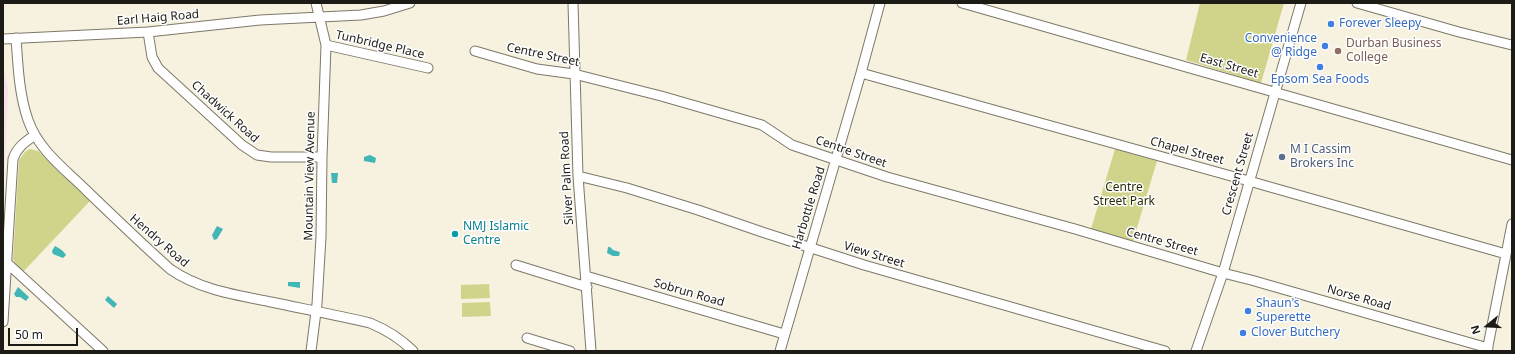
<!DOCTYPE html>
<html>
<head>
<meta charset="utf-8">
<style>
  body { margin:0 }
  #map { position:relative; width:1515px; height:354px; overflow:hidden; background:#f7f1e0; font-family:"Noto Sans",sans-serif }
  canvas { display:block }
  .frame { position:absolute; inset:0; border:4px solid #1d1b15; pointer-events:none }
  .north { position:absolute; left:1467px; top:306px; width:40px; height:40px; -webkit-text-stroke:3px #fff; paint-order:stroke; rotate:252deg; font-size:11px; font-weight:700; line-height:16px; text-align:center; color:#1d1b15 }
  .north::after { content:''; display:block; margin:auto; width:14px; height:18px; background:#1d1b15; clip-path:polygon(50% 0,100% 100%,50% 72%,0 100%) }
  .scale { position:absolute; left:8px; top:328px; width:70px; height:18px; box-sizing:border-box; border:2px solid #1d1b15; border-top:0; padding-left:5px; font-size:12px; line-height:14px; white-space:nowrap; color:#1d1b15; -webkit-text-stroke:3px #fff; paint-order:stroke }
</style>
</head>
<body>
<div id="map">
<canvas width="1515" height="354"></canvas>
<div class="frame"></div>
<div class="north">N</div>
<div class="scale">50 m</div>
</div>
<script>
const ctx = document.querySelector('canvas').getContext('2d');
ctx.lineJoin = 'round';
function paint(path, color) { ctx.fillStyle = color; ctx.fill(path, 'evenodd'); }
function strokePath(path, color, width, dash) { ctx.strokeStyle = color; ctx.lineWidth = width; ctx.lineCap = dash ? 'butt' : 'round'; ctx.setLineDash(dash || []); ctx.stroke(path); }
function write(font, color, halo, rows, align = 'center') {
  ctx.font = font + ' "Noto Sans",sans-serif'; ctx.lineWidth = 3; ctx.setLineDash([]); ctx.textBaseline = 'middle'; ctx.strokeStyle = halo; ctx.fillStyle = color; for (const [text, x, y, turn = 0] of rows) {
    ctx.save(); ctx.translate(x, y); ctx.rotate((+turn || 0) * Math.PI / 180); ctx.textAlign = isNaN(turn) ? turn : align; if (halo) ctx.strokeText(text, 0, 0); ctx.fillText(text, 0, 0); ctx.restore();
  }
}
const education = new Path2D(`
  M 3,65 L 8,89 L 3,206 Z`);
const green = new Path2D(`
  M 1200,3 L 1284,3 L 1261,83 L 1186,60 Z
  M 30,149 L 38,151 L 90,201 L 23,272 L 16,265 L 13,259 L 19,160 L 25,152 Z
  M 1115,149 L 1157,161 L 1133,241 L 1091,229 Z
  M 489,284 L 490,298 L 461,299 L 461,285 Z
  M 490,302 L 491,316 L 462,317 L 462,303 Z`);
const water = new Path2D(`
  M 370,155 L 376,158 L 375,163 L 364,161 L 364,157 Z
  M 331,173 L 338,173 L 337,183 L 332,183 Z
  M 217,226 L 223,229 L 217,239 L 214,240 L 212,235 Z
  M 55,246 C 60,249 63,250 66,255 L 63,258 L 53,254 L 52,251 Z
  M 608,247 L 610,247 L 613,250 L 620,252 L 619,256 L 613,256 L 607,253 Z
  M 288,282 L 300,282 L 300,288 L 288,286 Z
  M 18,287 L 29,297 L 26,301 L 20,297 L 16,297 L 14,294 Z
  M 108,296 L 117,304 L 114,308 L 105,300 Z`);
const minor = new Path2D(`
  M 573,3 L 578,176 L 591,351
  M 962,3 L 1512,160
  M 1357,3 L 1459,32 L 1512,45
  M 148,32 L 152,57 L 158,68 L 242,145 L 257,155 L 271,157 L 322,157
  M 16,38 C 18,66 19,94 28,120 C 39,151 65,169 88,192 C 115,218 142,244 170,269 C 200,290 236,295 271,302 C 304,309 337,315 370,323 C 387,330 400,338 413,351
  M 3,39 L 148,32 L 260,20 L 361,15 L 384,11 L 410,3
  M 326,45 L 428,68
  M 475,51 L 537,69 L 574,74 L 661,96 L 762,125 L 792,145 L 887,177 L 1075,229 L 1223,273 L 1251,280 L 1488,348
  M 861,73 L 1249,181 L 1506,254
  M 578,176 L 627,188 L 698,210 L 762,232 L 864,265 L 1165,351
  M 7,263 L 103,351
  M 516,265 L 587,287
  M 586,276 L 784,334
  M 3,322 L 13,159 C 17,147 25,142 35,135
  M 527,338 L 570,351
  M 311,351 L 317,304 L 321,237 L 322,157 L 326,45 L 316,3
  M 780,351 L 861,73 L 880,3
  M 1196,351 L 1223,273 L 1301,3
  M 1487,351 L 1512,224`);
const markers = [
  [1331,24,4,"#3f7fe0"],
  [1325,46,4,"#3f7fe0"],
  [1338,51,4,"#8d6e63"],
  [1320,67,4,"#3f7fe0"],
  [1282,157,4,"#5c6f8a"],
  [455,234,4,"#0f9aa8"],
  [1248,311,4,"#3f7fe0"],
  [1243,333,4,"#3f7fe0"]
];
const streetNames = [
  ["Earl Haig Road",158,18,-5],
  ["Tunbridge Place",380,45,13],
  ["Centre Street",543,55,12],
  ["East Street",1229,66,16],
  ["Chadwick Road",225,112,42],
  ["Chapel Street",1187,151,15],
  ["Centre Street",851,152,19],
  ["Crescent Street",1238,174,-74],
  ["Mountain View Avenue",310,176,-89],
  ["Silver Palm Road",567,178,-93],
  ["Harbottle Road",809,208,-73],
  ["Hendry Road",159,241,41],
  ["Centre Street",1162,242,16],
  ["View Street",874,255,17],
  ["Sobrun Road",689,293,16],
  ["Norse Road",1359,298,16]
];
const shopNames = [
  ["Forever Sleepy",1339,24],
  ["Convenience",1317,39,"right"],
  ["@ Ridge",1317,53,"right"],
  ["Epsom Sea Foods",1320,80,"center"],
  ["Shaun's",1256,304],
  ["Superette",1256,318],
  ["Clover Butchery",1251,333]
];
const educationNames = [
  ["Durban Business",1346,44],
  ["College",1346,58]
];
const serviceNames = [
  ["M I Cassim",1290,150],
  ["Brokers Inc",1290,164]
];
const parkNames = [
  ["Centre",1124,188],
  ["Street Park",1124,202]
];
const cultureNames = [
  ["NMJ Islamic",463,227],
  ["Centre",463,241]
];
paint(education, '#f8e0eb');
paint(green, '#d0d48a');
paint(water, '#41b6b6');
strokePath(minor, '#7e7869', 11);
strokePath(minor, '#fff', 9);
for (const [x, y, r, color] of markers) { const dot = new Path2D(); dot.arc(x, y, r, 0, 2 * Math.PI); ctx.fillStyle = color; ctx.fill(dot); strokePath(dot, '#fff', 1.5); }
write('12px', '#1d1b15', '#fff', streetNames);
write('12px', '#366cbe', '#fff', shopNames, 'left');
write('12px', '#785e54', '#fff', educationNames, 'left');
write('12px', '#4e5e75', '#fff', serviceNames, 'left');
write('12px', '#2b2c08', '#fff', parkNames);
write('12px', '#0d838f', '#fff', cultureNames, 'left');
</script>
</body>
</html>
